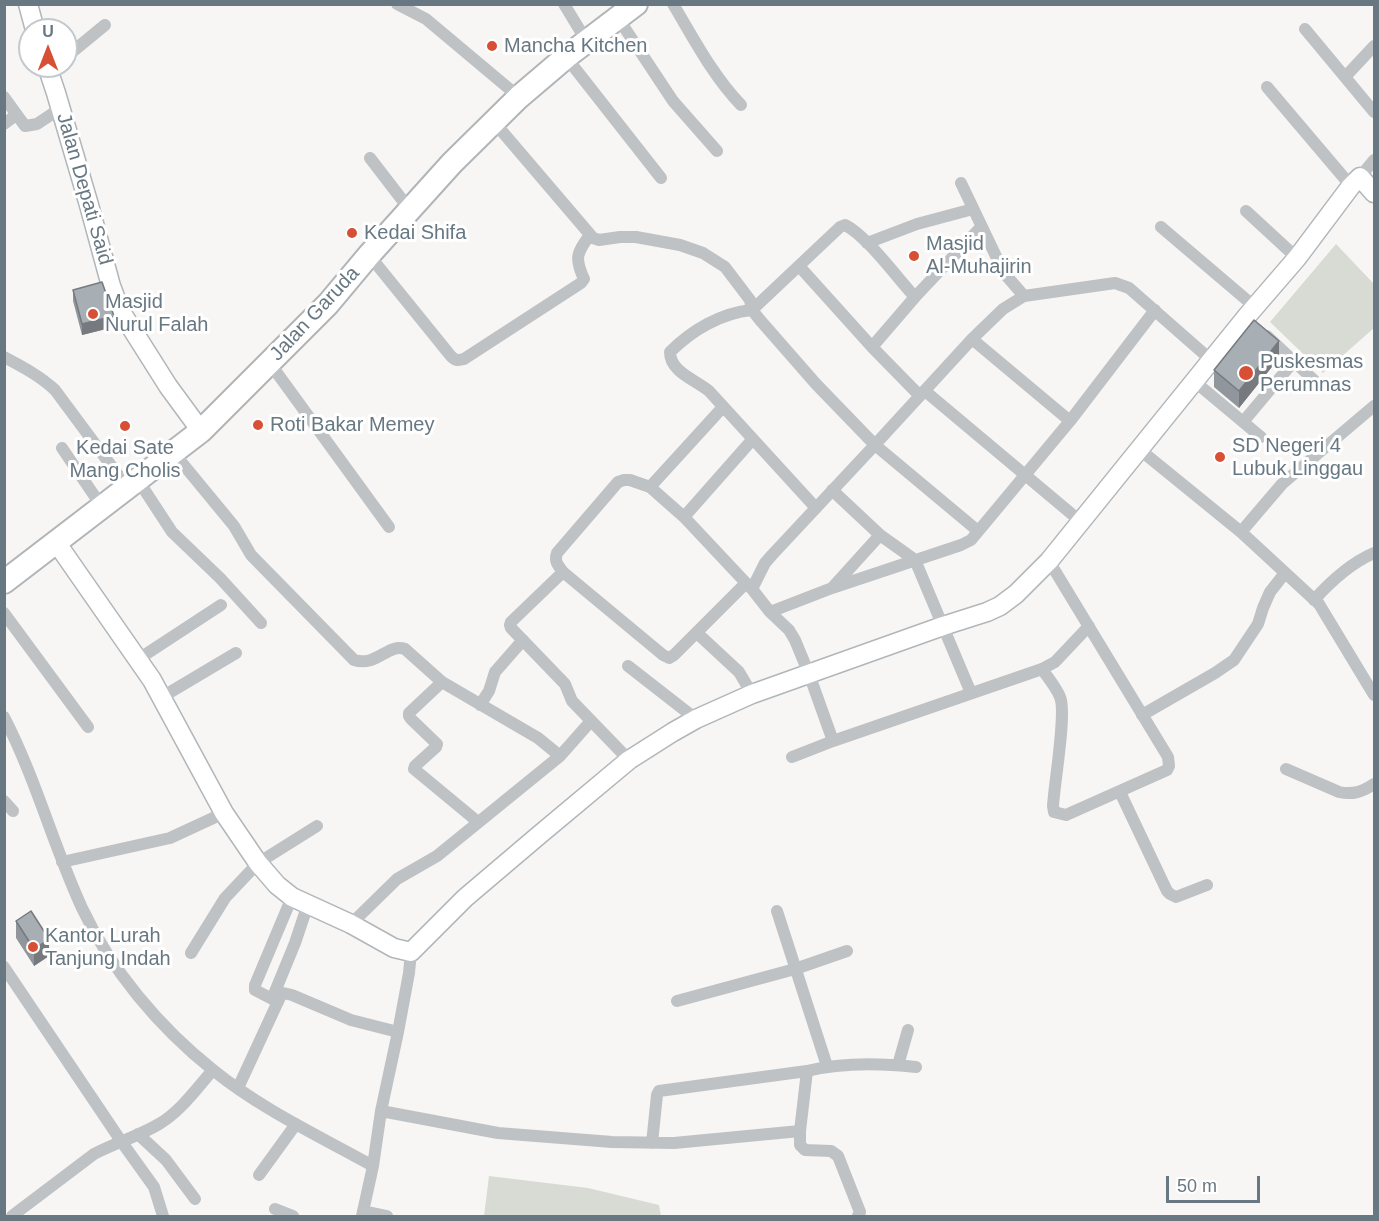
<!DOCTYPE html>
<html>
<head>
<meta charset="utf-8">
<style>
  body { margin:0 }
  #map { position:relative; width:1379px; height:1221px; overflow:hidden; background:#f7f6f4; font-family:Arial,sans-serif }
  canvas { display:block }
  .frame { position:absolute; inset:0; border:6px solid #687883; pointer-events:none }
  .north { position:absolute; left:18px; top:18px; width:60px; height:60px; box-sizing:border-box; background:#fff; border:2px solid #c3c9cd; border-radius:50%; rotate:0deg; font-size:16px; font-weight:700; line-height:24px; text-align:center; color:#687883 }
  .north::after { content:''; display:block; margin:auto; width:21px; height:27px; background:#d74f34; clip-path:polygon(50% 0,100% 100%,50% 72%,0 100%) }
  .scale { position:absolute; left:1166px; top:1176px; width:94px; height:27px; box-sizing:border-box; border:3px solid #687883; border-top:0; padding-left:8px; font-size:18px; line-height:21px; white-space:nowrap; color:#687883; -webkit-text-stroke:4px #fff; paint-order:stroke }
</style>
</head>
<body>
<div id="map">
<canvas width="1379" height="1221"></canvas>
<div class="frame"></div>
<div class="north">U</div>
<div class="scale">50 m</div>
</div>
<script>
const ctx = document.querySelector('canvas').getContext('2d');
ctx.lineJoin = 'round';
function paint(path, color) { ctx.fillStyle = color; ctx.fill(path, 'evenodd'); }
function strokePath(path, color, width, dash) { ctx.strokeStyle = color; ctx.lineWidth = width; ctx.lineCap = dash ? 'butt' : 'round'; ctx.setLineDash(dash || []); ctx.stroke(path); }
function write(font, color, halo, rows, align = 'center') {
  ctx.font = font + ' Arial,sans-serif'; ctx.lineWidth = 6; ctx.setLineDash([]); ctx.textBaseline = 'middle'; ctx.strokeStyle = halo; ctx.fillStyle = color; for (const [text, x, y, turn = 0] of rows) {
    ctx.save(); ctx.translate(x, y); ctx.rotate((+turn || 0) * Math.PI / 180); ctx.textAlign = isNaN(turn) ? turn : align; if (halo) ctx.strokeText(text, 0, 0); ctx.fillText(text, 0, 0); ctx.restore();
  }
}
const green = new Path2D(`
  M 1336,244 L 1374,284 L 1374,328 L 1323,373 L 1270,322 Z
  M 489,1176 L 588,1188 L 659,1205 L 661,1216 L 484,1216 Z`);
const street = new Path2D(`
  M 397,4 L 426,19 L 519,97
  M 564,4 L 587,42
  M 673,4 C 694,39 713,76 741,105
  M 618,18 L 673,101 L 717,151
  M 1305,29 L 1374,112
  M 66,57 L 105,25
  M 566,57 L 661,178
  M 1345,77 L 1374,46
  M 1267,87 L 1351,186
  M 4,97 L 25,126 L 37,124 L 61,108
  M 494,122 L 593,238 L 599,240 L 620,237 L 636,237 L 680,245 L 703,253 L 725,267 L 750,300 L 752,310 L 760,320 L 816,384 L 875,445 L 978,531
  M 4,124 L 16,115
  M 370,158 L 410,210
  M 1360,177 L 1374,160
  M 961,183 L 1004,273 L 1024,296
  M 1246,211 L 1297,258
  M 1161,227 L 1255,307
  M 867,243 L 917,224 L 973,209
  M 369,255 L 450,355 C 454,360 457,361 464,359 L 581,283 L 584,279 C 574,258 577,252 590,235
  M 799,266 L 872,347 L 920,396
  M 1267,336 L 1317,383
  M 972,339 L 1070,421
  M 872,347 L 915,297 L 981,227
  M 4,357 C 23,367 40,376 55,390 L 127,487
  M 269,362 L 389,527
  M 1194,381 L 1261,437
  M 925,391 L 1080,521
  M 1243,422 L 1294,361
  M 62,448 L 102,507
  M 1139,449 L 1241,532 L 1319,604 L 1374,695
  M 173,452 L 234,526 L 251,555 L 354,660 C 377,667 388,643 405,649 L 442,682 L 538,738 L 560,756
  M 138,480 L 172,532 L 220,578 L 261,623
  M 650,487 L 723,407
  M 832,490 L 880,535 L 915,560 L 971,693
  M 816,508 L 709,391 C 696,380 670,372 670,352 C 692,330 721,313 752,310 L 840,227 L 845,225 C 866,235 898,279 915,297
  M 684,517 L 752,440
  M 1241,532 L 1282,484 L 1374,406
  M 563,572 L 511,622 L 510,625 L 511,628 L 565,684 L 572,701 L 629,760
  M 746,583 L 674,655 L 669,658 L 663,655 L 563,572 C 558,565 554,562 557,553 L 618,482 L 624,480 L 630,480 L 650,487 L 684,517 L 746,583 L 752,589
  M 832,588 L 961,545 L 971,540 L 1070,421 L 1155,310
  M 1314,600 C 1331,581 1351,563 1374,553
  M 770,612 L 832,588 L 880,535
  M 4,613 L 88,727
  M 697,633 L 739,672 L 752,694
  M 137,660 L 221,605
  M 628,666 L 696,719
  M 1042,669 C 1048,678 1056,687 1060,697 C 1067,712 1054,785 1053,806 L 1054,812 L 1066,815 L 1167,770 L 1169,766 L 1168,757 L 1049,561
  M 442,682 L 409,713 L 409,716 L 411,719 L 437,744 L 436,747 L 415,766 L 414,769 L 478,822
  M 162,697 L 236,653
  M 480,705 L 489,691 L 495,672 L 523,640
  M 1142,715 L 1215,673 L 1234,660 L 1258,624 L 1263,608 L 1270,592 L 1285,573
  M 4,717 C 36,779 53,845 82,908 C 111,970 159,1027 213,1070 C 261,1109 319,1136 373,1166
  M 833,741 L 809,674 L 795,640 L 789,630 L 770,612 L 752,589 L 765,563 L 772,555 L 872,448 L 972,339 L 1003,309 L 1024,296 L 1115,283 L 1129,288 L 1211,360
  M 792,757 L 833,741 L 1042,669 L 1055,662 L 1089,626
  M 1286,769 L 1339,792 C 1353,795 1362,792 1374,784
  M 1120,792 L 1167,891 L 1170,894 L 1176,897 L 1207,885
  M 4,801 L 13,811
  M 62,862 L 170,838 L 224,813
  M 777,911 L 827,1066
  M 351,924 L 397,879 L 437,856 L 560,756 L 591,721
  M 191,953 L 225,898 L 258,863 L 317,826
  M 4,967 L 121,1141 L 154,1187 L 163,1216
  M 272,999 L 295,943 L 308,904
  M 677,1001 L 795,969 L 847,951
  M 278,1002 L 255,990 L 255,985 L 292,897
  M 898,1065 L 908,1030
  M 807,1071 L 800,1131 L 800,1145 L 805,1150 L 831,1151 L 838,1156 L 860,1212 L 858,1216
  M 238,1088 L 281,995 L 283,993 L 292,995 L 351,1020 L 398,1032
  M 381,1111 L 498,1133 L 612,1142 L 674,1143 L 800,1131
  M 138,1134 L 166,1160 L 195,1199
  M 652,1143 L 657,1095 L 659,1091 L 807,1071 C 843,1062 879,1063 916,1067
  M 259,1175 L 296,1124
  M 275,1209 L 293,1216
  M 363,1211 L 387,1216
  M 12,1216 L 94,1154 C 115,1143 139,1136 159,1124 C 181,1111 196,1089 213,1070
  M 362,1216 L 373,1166 L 381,1111 L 398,1032 L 409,973 L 411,952`);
const secondary = new Path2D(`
  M 28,4 L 35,30
  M 47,66 L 56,93 L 89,205 L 111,286 L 120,310 L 168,386 L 201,431
  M 56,542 L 152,680 L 224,813 L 258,863 L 277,885 L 292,897 L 351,924 L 394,948 L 411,952 L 465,898 L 538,836 L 629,760 L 673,732 L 696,719 L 752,694 L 943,626 L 987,612 L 1000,606 L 1016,594 L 1049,561 L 1247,316 L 1297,258 L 1351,186 L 1360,177 L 1374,193`);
const highway = new Path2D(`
  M 4,582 L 201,431 L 328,304 L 369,255 L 452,163 L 519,97 L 566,57 L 636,4`);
const wall = new Path2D(`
  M 73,290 L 114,327 L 82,335 L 73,301 Z
  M 1279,358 L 1239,408 L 1214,387 L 1214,370 Z
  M 16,921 L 49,956 L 34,966 L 16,938 Z`);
const shadedWall = new Path2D(`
  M 114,316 L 114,327 L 82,335 L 82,324 Z
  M 1279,341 L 1279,358 L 1239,408 L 1239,391 Z
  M 49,939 L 49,956 L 34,966 L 34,949 Z`);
const building = new Path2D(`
  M 102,282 L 114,316 L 82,324 L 73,290 Z
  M 1254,320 L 1279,341 L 1239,391 L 1214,370 Z
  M 31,911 L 49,939 L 34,949 L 16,921 Z`);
const markers = [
  [492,46,6,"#d74f34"],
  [352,233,6,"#d74f34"],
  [914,256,6,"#d74f34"],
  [93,314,6,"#d74f34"],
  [1246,373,8,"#d74f34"],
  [258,425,6,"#d74f34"],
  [125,426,6,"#d74f34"],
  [1220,457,6,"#d74f34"],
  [33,947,6,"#d74f34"]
];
const poiNames = [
  ["Mancha Kitchen",504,46],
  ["Kedai Shifa",364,233],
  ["Masjid",926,244],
  ["Al-Muhajirin",926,267],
  ["Masjid",105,302],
  ["Nurul Falah",105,325],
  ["Puskesmas",1260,362],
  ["Perumnas",1260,385],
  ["Roti Bakar Memey",270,425],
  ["SD Negeri 4",1232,446],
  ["Lubuk Linggau",1232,469],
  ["Kedai Sate",125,448,"center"],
  ["Mang Cholis",125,471,"center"],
  ["Kantor Lurah",45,936],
  ["Tanjung Indah",45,959]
];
const streetNames = [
  ["Jalan Depati Said",84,189,74],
  ["Jalan Garuda",315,314,-47]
];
paint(green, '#d7dbd3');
strokePath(secondary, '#b0b6ba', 21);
strokePath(highway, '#b1b5b8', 26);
strokePath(street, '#bec2c5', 12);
strokePath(secondary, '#fff', 18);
strokePath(highway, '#fff', 22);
paint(wall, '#90969b');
paint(shadedWall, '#767a7e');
paint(building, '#a8afb4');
strokePath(building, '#767a7e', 1.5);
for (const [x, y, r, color] of markers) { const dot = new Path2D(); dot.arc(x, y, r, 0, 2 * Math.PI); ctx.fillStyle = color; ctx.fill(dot); strokePath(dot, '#fff', 2); }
write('20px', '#687883', '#fff', poiNames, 'left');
write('20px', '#687883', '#fff', streetNames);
</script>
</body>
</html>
